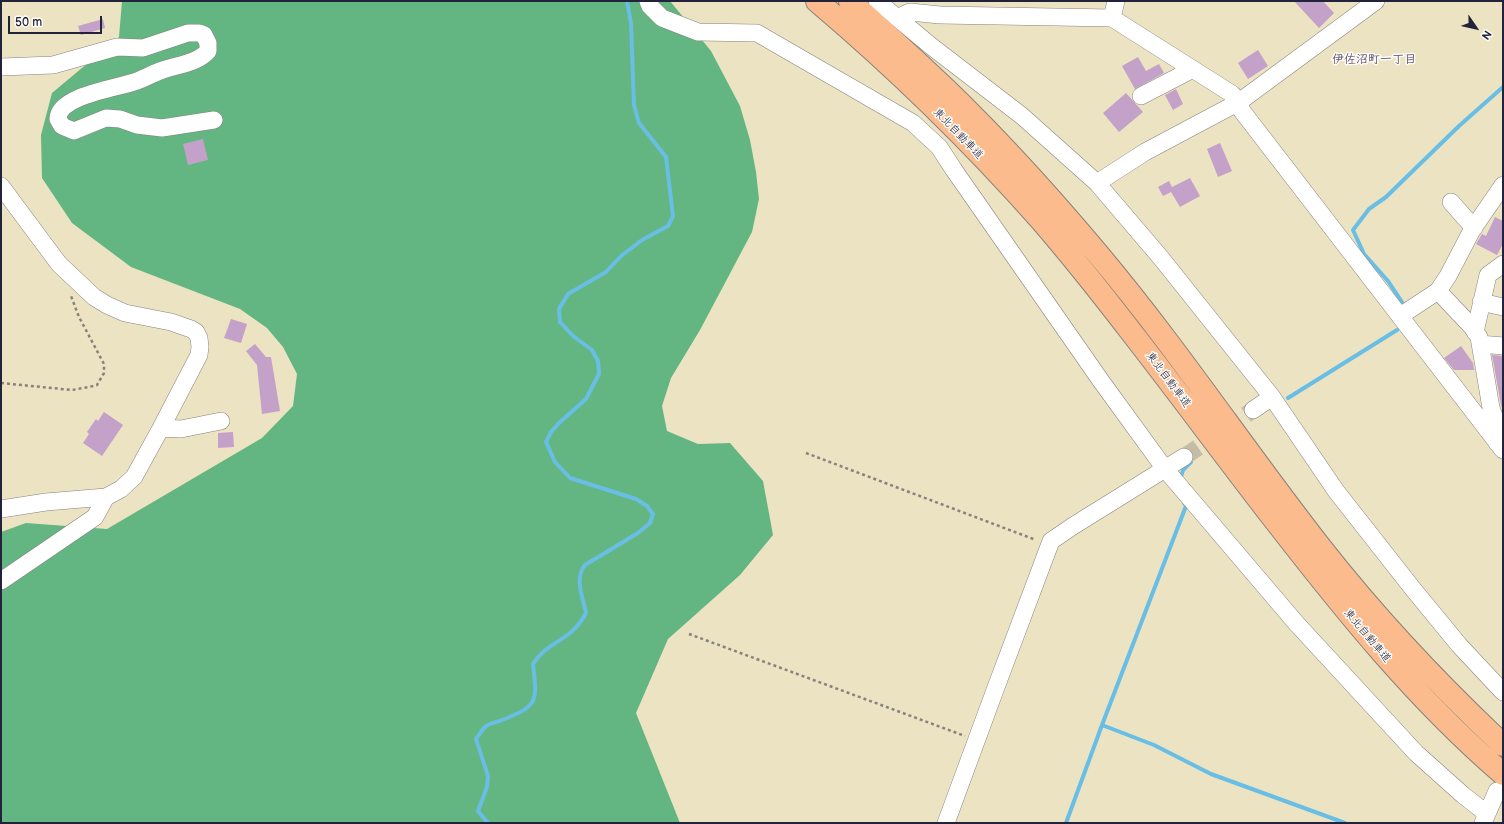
<!DOCTYPE html>
<html>
<head>
<meta charset="utf-8">
<style>
  body { margin:0 }
  #map { position:relative; width:1504px; height:824px; overflow:hidden; background:#ece3c2; font-family:"Balsamiq Sans",sans-serif }
  canvas { display:block }
  .frame { position:absolute; inset:0; border:2px solid #22223b; pointer-events:none }
  .north { position:absolute; left:1456px; top:8px; width:40px; height:40px; -webkit-text-stroke:3px #fdfcf7; paint-order:stroke; rotate:124deg; font-size:11px; font-weight:700; line-height:16px; text-align:center; color:#22223b }
  .north::after { content:''; display:block; margin:auto; width:14px; height:18px; background:#22223b; clip-path:polygon(50% 0,100% 100%,50% 72%,0 100%) }
  .scale { position:absolute; left:8px; top:16px; width:94px; height:18px; box-sizing:border-box; border:2px solid #22223b; border-top:0; padding-left:5px; font-size:12px; line-height:14px; white-space:nowrap; color:#22223b; -webkit-text-stroke:3px #fdfcf7; paint-order:stroke }
</style>
</head>
<body>
<div id="map">
<canvas width="1504" height="824"></canvas>
<div class="frame"></div>
<div class="north">N</div>
<div class="scale">50 m</div>
</div>
<script>
const ctx = document.querySelector('canvas').getContext('2d');
ctx.lineJoin = 'round';
function paint(path, color) { ctx.fillStyle = color; ctx.fill(path, 'evenodd'); }
function strokePath(path, color, width, dash) { ctx.strokeStyle = color; ctx.lineWidth = width; ctx.lineCap = dash ? 'butt' : 'round'; ctx.setLineDash(dash || []); ctx.stroke(path); }
function write(font, color, halo, rows, align = 'center') {
  ctx.font = font + ' "Balsamiq Sans","Klee One",sans-serif'; ctx.lineWidth = 3; ctx.setLineDash([]); ctx.textBaseline = 'middle'; ctx.strokeStyle = halo; ctx.fillStyle = color; for (const [text, x, y, turn = 0] of rows) {
    ctx.save(); ctx.translate(x, y); ctx.rotate((+turn || 0) * Math.PI / 180); ctx.textAlign = isNaN(turn) ? turn : align; if (halo) ctx.strokeText(text, 0, 0); ctx.fillText(text, 0, 0); ctx.restore();
  }
}
const forest = new Path2D(`
  M 122,1 L 670,1 L 711,51 L 740,106 L 750,140 L 756,172 L 759,199 L 752,232 L 700,330 L 671,378 L 662,406 L 667,431 L 698,444 L 730,443 L 763,481 L 773,535 L 740,575 L 668,639 L 636,713 L 680,823 L 1,823 L 1,532 L 26,523 L 107,529 L 262,438 L 293,406 L 297,374 L 283,347 L 267,328 L 240,309 L 131,267 L 72,223 L 42,178 L 41,135 L 52,93 L 119,37 Z`);
const stream = new Path2D(`
  M 1402,302 L 1388,281 L 1364,254 L 1353,230 L 1369,209 L 1386,197 L 1459,126 L 1503,87
  M 1288,398 L 1397,330
  M 1180,480 L 1183,470 L 1191,462
  M 1102,725 L 1154,745 L 1211,774 L 1345,823
  M 488,823 L 478,811 L 487,787 L 488,776 L 476,739 C 479,735 482,730 485,727 C 489,723 498,722 502,720 C 539,706 537,701 533,664 C 543,648 556,644 570,633 C 576,628 582,621 586,613 C 583,598 574,578 585,565 L 638,533 L 650,523 L 653,514 L 647,506 L 636,499 L 570,478 L 555,462 L 546,442 L 551,432 L 559,423 L 586,399 L 599,374 L 598,361 L 592,350 L 573,336 L 560,322 L 559,309 L 568,294 L 606,272 L 621,256 L 642,240 L 668,226 L 673,216 L 666,157 L 639,123 L 634,105 L 631,23 L 627,1
  M 1066,823 L 1102,725 L 1186,506 L 1184,503`);
const building = new Path2D(`
  M 1294,1 L 1323,1 L 1334,13 L 1319,28 Z
  M 103,19 L 105,28 L 81,35 L 78,26 Z
  M 1258,50 L 1268,66 L 1248,79 L 1238,63 Z
  M 1138,57 L 1146,71 L 1159,64 L 1164,73 L 1135,89 L 1122,66 Z
  M 1176,89 L 1183,104 L 1173,110 L 1165,95 Z
  M 1126,93 L 1143,112 L 1119,132 L 1103,113 Z
  M 203,139 L 208,160 L 188,165 L 183,144 Z
  M 1220,143 L 1232,171 L 1218,177 L 1207,149 Z
  M 1190,178 L 1200,196 L 1180,207 L 1171,192 L 1163,196 L 1158,187 L 1169,181 L 1172,187 Z
  M 1495,217 L 1503,221 L 1503,244 L 1497,255 L 1476,244 L 1482,234 L 1486,236 Z
  M 231,319 L 247,324 L 241,343 L 224,338 Z
  M 255,344 L 266,357 L 271,357 L 280,411 L 262,414 L 257,365 L 246,351 Z
  M 1461,346 L 1473,363 L 1474,370 L 1454,370 L 1444,358 Z
  M 1492,355 L 1503,356 L 1503,410 L 1501,405 Z
  M 104,412 L 123,425 L 102,456 L 83,443 L 89,434 L 87,432 L 96,419 L 98,421 Z
  M 233,432 L 234,447 L 218,448 L 218,433 Z`);
const minorTunnel = new Path2D(`
  M 1184,457 L 1253,410`);
const path = new Path2D(`
  M 1,383 L 72,390 L 89,387 L 97,385 L 104,373 L 104,364 L 79,317 L 71,296
  M 806,453 L 1036,540
  M 689,634 L 965,736`);
const minor = new Path2D(`
  M 648,1 L 650,6 L 662,18 L 698,32 L 757,33 L 913,123 L 939,147 L 954,170 L 1101,381 L 1165,469 L 1296,623 L 1416,753 L 1463,795 L 1486,813
  M 877,1 L 931,46 L 1022,116 L 1097,183 L 1161,258 L 1272,397 L 1336,491 L 1413,589 L 1459,645 L 1503,692
  M 897,18 L 910,12 L 940,15 L 1112,18 L 1232,94 L 1239,102 L 1242,111 L 1503,450
  M 1112,18 L 1116,1
  M 1,67 L 53,65 L 117,47 L 143,48 L 188,33 L 199,33 L 204,35 L 208,43 L 208,51 C 197,64 175,65 160,71 C 152,74 145,78 137,81 C 119,88 58,95 58,119 L 62,126 L 74,131 L 106,118 L 120,119 L 137,125 L 162,128 L 214,120
  M 1141,96 L 1193,69
  M 1097,183 L 1145,152 L 1239,102 L 1376,1
  M 1,186 L 59,264 L 94,297 L 107,305 L 125,313 L 171,322 L 191,329 L 196,332 L 199,338 L 200,347 L 199,355 L 161,428 L 134,477 L 121,489 L 106,497 L 46,502 L 1,509
  M 1451,202 L 1474,228
  M 1438,291 L 1472,327 L 1479,337 L 1491,408 L 1500,432 L 1497,443
  M 1481,302 L 1503,307
  M 1400,316 L 1438,291 L 1448,276 L 1472,230 L 1503,185
  M 1475,332 L 1488,275 L 1503,264
  M 1480,344 L 1503,346
  M 1253,410 L 1272,397
  M 161,428 L 181,429 L 221,421
  M 1,581 L 95,517 L 106,497
  M 946,823 L 995,690 L 1051,541 L 1073,526 L 1184,457
  M 1483,823 L 1497,791`);
const highway = new Path2D(`
  M 817,1 C 896,68 971,141 1040,219 C 1072,256 1102,294 1132,333 C 1181,396 1228,460 1277,523 C 1346,612 1417,700 1503,774
  M 850,1 C 889,37 929,72 967,110 C 1012,155 1056,204 1098,254 C 1177,348 1245,451 1321,548 C 1376,618 1438,684 1503,745`);
const streetNames = [
  ["東北自動車道",958,134,46],
  ["東北自動車道",1168,380,53],
  ["東北自動車道",1367,636,50]
];
const neighbourhoodNames = [
  ["伊佐沼町一丁目",1374,60]
];
paint(forest, '#63b681');
strokePath(stream, '#69bee6', 4);
paint(building, '#c3a1c8');
strokePath(minorTunnel, '#c4bca7', 17, [17, 8]);
strokePath(minor, '#87827e', 18);
strokePath(highway, '#87827e', 24);
strokePath(path, '#87827e', 2.5, [3, 3]);
strokePath(minor, '#fff', 17);
strokePath(highway, '#fbbb8c', 22);
write('11px', '#22223b', '#fdfcf7', streetNames);
write('bold 12px', '#5a4e6c', '#fdfcf7', neighbourhoodNames);
</script>
</body>
</html>
